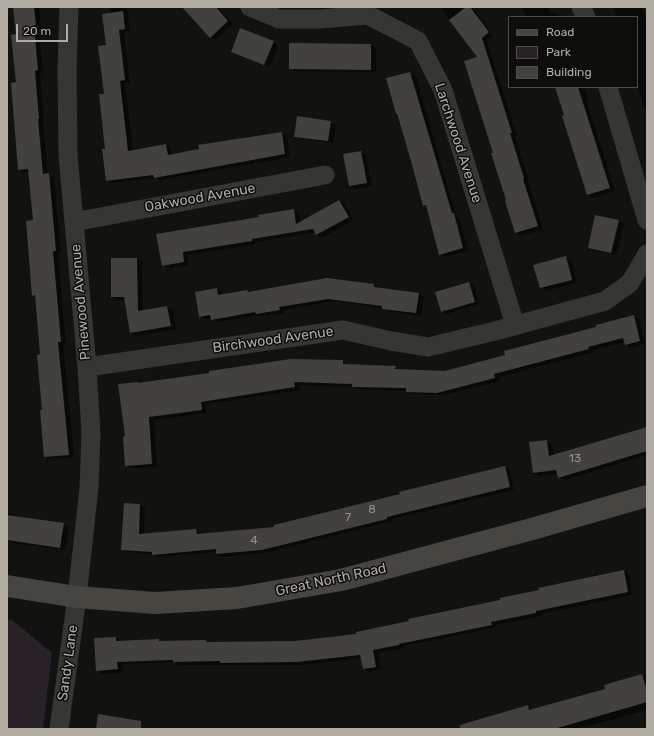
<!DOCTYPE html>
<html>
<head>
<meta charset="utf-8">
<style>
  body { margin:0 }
  #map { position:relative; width:654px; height:736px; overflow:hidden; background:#121210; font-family:Rubik,sans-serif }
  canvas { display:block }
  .frame { position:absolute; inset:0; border:8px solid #b2ada3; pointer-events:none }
  .legend { position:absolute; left:508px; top:16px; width:130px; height:72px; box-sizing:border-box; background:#0d0d0b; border:1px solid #4f4d48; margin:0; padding:5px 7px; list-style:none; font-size:12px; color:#b2ada3 }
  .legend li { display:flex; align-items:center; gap:8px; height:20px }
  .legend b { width:20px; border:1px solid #4f4d48 }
  .scale { position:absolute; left:16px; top:24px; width:52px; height:18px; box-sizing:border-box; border:2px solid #b2ada3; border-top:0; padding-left:5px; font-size:12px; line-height:14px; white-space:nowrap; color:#b2ada3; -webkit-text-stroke:3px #0d0d0b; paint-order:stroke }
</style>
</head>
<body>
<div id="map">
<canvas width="654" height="736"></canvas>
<div class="frame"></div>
<ul class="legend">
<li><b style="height:5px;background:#464540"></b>Road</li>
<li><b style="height:11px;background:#292128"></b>Park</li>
<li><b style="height:11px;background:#42413d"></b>Building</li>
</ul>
<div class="scale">20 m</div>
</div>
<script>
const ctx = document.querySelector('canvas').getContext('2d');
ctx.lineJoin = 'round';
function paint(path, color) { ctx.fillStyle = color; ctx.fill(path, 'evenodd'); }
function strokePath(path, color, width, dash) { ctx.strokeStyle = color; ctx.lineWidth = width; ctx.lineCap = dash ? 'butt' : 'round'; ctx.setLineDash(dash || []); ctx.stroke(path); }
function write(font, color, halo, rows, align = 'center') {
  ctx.font = font + ' Rubik,sans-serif'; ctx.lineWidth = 3; ctx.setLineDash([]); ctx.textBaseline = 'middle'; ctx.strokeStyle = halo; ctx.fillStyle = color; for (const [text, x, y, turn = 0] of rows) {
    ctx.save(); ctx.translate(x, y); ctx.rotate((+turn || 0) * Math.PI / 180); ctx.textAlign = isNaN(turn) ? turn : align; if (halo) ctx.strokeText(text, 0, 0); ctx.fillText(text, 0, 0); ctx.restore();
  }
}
const green = new Path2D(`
  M 7,619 L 12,620 L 52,653 L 43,729 L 7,729 Z`);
const shadow = new Path2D(`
  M 14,7 L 39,7 L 41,28 L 39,28 L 43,73 L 40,73 L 44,122 L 43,122 L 48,174 L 54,177 L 61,254 L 58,254 L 66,345 L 63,345 L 74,457 L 51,460 L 45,457 L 41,355 L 36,297 L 33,295 L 34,221 L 29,172 L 24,172 L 19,169 L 17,35 Z
  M 110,7 L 127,7 L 130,31 L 124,32 L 130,83 L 125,83 L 133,151 L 166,145 L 171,148 L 172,155 L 281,133 L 287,136 L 290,157 L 160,180 L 156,178 L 112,183 L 107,180 L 105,95 L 107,46 L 111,14 Z
  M 190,7 L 218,7 L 233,24 L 215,40 L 210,37 Z
  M 440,7 L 472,7 L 493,36 L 487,41 L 517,136 L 515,136 L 529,181 L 528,181 L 543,229 L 521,236 L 516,232 L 494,153 L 478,58 Z
  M 523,7 L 549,7 L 551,15 L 555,13 L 561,17 L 526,17 Z
  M 614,7 L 642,7 L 647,23 L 647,117 L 637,84 L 637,17 L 617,17 Z
  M 273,42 L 278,45 L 270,67 L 232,51 Z
  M 371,45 L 376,48 L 376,72 L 295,71 L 290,68 Z
  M 410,73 L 416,76 L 456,215 L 459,217 L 468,251 L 445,257 L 440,254 L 427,207 L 424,205 L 398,114 L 396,113 L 387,79 Z
  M 555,87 L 584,87 L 588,99 L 586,99 L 615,191 L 593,198 L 588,194 Z
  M 330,122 L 336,125 L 333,143 L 301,139 L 295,136 Z
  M 360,152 L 366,155 L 372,186 L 356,189 L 350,186 L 344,155 Z
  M 339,201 L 344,204 L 353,220 L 322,238 L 317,234 L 316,232 L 256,242 L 257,244 L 187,255 L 189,265 L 168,268 L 163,265 L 157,234 L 260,218 L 294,210 L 299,213 L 301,222 Z
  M 618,221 L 624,224 L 616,255 L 594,250 L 589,247 Z
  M 566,257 L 572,260 L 577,283 L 546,291 L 541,288 Z
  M 137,259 L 142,262 L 143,311 L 167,307 L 173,310 L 176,329 L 137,336 L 131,333 L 126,300 L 118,300 L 112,297 Z
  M 468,283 L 474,286 L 479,304 L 447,314 L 442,311 Z
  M 374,285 L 379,288 L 419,294 L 424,297 L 421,316 L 388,311 L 383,308 L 334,301 L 284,310 L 285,313 L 262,316 L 259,315 L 217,322 L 212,318 L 205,319 L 200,316 L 216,289 L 222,292 L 222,295 L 247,291 L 250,292 Z
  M 634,316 L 639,319 L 645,344 L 631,348 L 626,344 L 625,342 L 593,350 L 594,352 L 499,377 L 500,381 L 443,395 L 412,394 L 407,391 L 358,389 L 355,387 L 299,385 L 300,390 L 206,404 L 207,413 L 154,420 L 157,467 L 131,468 L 126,465 L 126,437 L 119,385 L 343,361 L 349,365 L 395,367 L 401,370 L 445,372 L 506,356 Z
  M 647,428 L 647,455 L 565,480 L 559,477 L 558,474 L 539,476 L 534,473 L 547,441 L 552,444 L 554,456 Z
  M 504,467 L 510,470 L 514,490 L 392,519 L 392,521 L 268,552 L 222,557 L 217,554 L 217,552 L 158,557 L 152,554 L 127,552 L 122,549 L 125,504 L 140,505 L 145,508 L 144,535 L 196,530 L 201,533 L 201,535 L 276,528 Z
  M 7,513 L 16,515 L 22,518 L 63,524 L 69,527 L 65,550 L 7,542 Z
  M 624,571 L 629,574 L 633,595 L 541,614 L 541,616 L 496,625 L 497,627 L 403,646 L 404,648 L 378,653 L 381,670 L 369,672 L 364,669 L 362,658 L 303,665 L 179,665 L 175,662 L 122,664 L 123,672 L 102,674 L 97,670 L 115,638 L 121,641 L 206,641 L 209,642 L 295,642 L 357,635 Z
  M 647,674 L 647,710 L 577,729 L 463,729 L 462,724 L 476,720 L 478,721 L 528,706 L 534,710 L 606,689 L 605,686 Z`);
const building = new Path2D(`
  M 13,7 L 34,7 L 36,25 L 34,25 L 38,70 L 35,71 L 39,119 L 38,119 L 43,174 L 49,173 L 52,206 L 56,251 L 53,251 L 61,342 L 58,342 L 69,455 L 44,457 L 40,410 L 42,410 L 37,355 L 40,354 L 35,295 L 32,296 L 26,221 L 33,220 L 28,169 L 18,170 L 11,83 L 16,82 L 11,35 L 16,34 Z
  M 182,7 L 216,7 L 228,21 L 210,38 Z
  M 466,7 L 470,7 L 489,32 L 482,38 L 512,133 L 510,133 L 524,178 L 523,179 L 538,226 L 515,233 L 505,201 L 506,200 L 491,153 L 493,153 L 464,61 L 477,57 L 449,20 Z
  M 123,11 L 125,29 L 119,30 L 125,80 L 120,81 L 128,151 L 166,144 L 168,155 L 199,149 L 198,145 L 282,132 L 285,154 L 154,178 L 153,175 L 106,181 L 102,149 L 105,149 L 99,94 L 104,94 L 98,46 L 106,45 L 102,14 Z
  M 240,28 L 274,41 L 264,65 L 231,52 Z
  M 289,43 L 371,44 L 371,70 L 289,69 Z
  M 410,72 L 452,213 L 454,213 L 463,248 L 439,255 L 426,205 L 423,206 L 411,161 L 397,113 L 396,114 L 386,78 Z
  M 555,87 L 578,87 L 610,188 L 587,195 L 562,116 L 564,115 Z
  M 297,116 L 331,121 L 328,141 L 294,137 Z
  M 361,151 L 367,183 L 349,186 L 343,154 Z
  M 339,200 L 349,217 L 316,235 L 313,229 L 252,239 L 252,241 L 183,252 L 184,262 L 162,266 L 156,234 L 259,217 L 258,215 L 294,209 L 296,224 Z
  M 595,215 L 619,220 L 611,253 L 588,248 Z
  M 566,256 L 572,280 L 540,288 L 533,265 Z
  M 111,258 L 137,258 L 138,311 L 167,306 L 171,326 L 130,333 L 124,297 L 111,297 Z
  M 327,278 L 374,284 L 374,287 L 419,293 L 416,313 L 382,309 L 382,306 L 328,299 L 279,307 L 280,310 L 256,314 L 255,312 L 211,320 L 210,315 L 199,317 L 195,292 L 217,288 L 218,295 L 247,290 L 248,292 Z
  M 469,282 L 475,302 L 441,312 L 435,292 Z
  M 634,315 L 640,341 L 625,345 L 623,338 L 588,347 L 589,349 L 494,374 L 495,378 L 437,393 L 406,392 L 406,388 L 352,387 L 352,384 L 294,382 L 295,387 L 201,402 L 202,410 L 149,417 L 152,464 L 125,466 L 123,437 L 125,436 L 118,384 L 138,382 L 138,383 L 209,373 L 209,371 L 291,359 L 343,360 L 343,364 L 396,366 L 395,369 L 445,371 L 505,355 L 504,351 L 596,327 L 596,325 Z
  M 647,427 L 647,451 L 558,478 L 556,470 L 533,473 L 529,442 L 547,440 L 549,456 Z
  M 505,466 L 510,487 L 387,517 L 387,519 L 262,550 L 216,554 L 216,549 L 152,555 L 152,552 L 121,550 L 124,503 L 140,504 L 139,534 L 196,529 L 197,534 L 274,527 L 274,525 L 400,494 L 399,492 Z
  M 7,515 L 64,523 L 60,548 L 7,540 Z
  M 624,570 L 628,592 L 536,611 L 536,613 L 491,622 L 492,625 L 399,644 L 399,645 L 373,650 L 376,667 L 363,669 L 360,655 L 297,662 L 220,663 L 220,661 L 173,662 L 173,660 L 117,662 L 118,669 L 96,671 L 94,638 L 116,637 L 116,641 L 159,639 L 159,641 L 206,640 L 206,642 L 295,641 L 356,634 L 356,632 L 409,621 L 408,619 L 500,600 L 500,598 L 539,590 L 538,588 Z
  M 642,674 L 647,691 L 647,702 L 554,729 L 460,729 L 460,725 L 528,705 L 529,710 L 605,689 L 604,685 Z
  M 98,714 L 141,721 L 141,729 L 96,729 Z`);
const minor = new Path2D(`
  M 250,7 L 279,19 L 320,19 L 368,15 L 418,41 L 443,90 L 515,325
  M 581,7 L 586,17
  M 608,87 L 647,220
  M 74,222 L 325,175
  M 87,367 L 343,330 L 391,341 L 428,347 L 495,331 L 605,301 L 630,283 L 647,254
  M 59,729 L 77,597 L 89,488 L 91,433 L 87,367 L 68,155 L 67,69 L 69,7`);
const secondary = new Path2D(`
  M 7,586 L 77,597 L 155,603 L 237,598 L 341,580 L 532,529 L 647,496`);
const numberNames = [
  ["13",575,459],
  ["8",372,510],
  ["7",348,518],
  ["4",254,541]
];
const streetNames = [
  ["Larchwood Avenue",458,143,72],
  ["Oakwood Avenue",200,198,-10],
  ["Pinewood Avenue",81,302,-95],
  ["Birchwood Avenue",273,340,-8],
  ["Great North Road",331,580,-12],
  ["Sandy Lane",68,663,-82]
];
paint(green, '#292128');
paint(shadow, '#0007');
paint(building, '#42413d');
strokePath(minor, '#363632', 19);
strokePath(secondary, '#464540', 22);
write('12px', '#96928a', null, numberNames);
write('14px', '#b2ada3', '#0d0d0b', streetNames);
</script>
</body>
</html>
